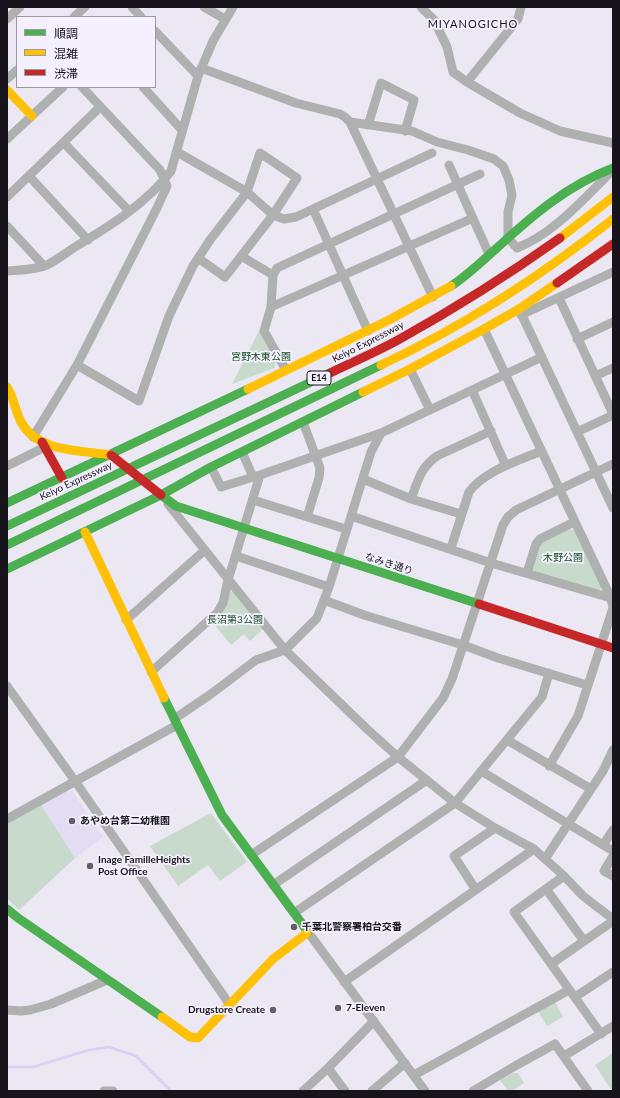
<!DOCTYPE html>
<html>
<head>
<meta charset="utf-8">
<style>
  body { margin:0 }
  #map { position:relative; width:620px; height:1098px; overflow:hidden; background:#ebe7f3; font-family:Lato,"Noto Sans JP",sans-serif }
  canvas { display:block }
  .frame { position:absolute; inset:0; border:8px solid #17141c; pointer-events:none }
  .legend { position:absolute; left:16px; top:16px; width:140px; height:72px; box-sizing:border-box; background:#f5f0fe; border:1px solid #9c98a4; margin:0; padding:5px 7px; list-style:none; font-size:12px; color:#17141c }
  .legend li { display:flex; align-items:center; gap:8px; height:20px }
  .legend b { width:20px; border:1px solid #9c98a4 }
</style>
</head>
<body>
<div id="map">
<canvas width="620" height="1098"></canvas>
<div class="frame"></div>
<ul class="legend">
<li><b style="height:5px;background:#4caf50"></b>順調</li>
<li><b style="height:5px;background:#ffc107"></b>混雑</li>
<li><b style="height:5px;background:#c62828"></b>渋滞</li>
</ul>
</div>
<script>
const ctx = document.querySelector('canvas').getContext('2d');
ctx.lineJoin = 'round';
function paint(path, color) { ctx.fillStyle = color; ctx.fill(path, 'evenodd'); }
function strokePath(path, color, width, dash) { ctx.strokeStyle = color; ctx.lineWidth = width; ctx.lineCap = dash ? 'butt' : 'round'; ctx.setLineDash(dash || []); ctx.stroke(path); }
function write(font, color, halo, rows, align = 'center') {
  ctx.font = font + ' Lato,"Noto Sans JP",sans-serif'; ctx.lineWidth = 3.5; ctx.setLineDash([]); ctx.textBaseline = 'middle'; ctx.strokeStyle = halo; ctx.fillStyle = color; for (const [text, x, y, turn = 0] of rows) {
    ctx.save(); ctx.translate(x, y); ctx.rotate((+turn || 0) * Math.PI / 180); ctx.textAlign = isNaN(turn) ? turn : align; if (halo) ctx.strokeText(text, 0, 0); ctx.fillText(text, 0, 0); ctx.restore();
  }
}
const built = new Path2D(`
  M 67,791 L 72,791 L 103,837 L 75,858 L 41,805 Z`);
const green = new Path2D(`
  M 260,329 L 277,358 L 274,368 L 232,384 Z
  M 570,529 L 576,531 L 602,587 L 598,593 L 531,573 L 538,543 Z
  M 232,591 L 263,629 L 250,641 L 244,634 L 231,645 L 212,622 L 228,592 Z
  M 41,805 L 75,858 L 19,910 L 7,898 L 7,823 Z
  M 211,813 L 247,862 L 220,881 L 208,865 L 178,886 L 150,846 Z
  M 555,1002 L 563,1017 L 547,1026 L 538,1011 Z
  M 613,1053 L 613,1091 L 612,1091 L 595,1065 Z
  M 513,1073 L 518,1073 L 524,1083 L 512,1091 L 508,1091 L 500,1080 Z`);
const stream = new Path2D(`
  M 7,1067 L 33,1067 L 89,1050 L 109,1047 L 136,1056 L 171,1091`);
const street = new Path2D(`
  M 132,7 L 141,17
  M 204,7 L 225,19
  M 421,7 L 434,20 L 447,47 L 453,72 L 467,82 L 520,113 L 560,131 L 613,143
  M 74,17 L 85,7
  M 7,19 L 20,7
  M 155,31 L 198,76
  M 201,68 L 296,103 L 340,114 L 345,117 L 350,122 L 412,131 L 437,142 L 468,150 L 494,159 L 503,166 L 509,180 L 512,195 L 508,212 L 508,238 L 517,248 C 555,233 584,198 613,170
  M 7,79 L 17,70
  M 467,82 L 518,19 L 521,7
  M 143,87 L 182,130
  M 350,122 L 433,297
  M 368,125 L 381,83 L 414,100 L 405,131
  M 7,139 L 63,87
  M 64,143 L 129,211
  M 177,152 L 247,192 L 273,215 L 284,219 L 296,217 L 432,153
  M 449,165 L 489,254
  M 29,176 L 88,240
  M 7,197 L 100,107
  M 313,209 L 368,331
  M 7,226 L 44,266
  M 241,256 L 273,275
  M 7,271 C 20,270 35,270 47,265 C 57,260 66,253 75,247 C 110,226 147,203 171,171 L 198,76 L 213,41 L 233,7
  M 559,298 L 613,414
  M 271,307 L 473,218
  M 519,309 L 613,508
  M 521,315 L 613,272
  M 484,329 L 611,598 L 613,608 L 578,716 L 549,766
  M 577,339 L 613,322
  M 77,365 L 139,401 L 169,316 L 193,266 L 210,240 L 247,192 L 260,153 L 297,178 L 273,215 L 225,277 L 198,258
  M 410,369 L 430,410
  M 286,370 L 264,331 L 271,307 L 273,275 L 277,268 L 480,174
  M 595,376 L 613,368
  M 472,390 L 506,466
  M 303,422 L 320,468 L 319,478 L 307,517
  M 577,432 L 613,415
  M 33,437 L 77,365 L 157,208 L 167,186 L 160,170 L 82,87
  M 242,452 L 253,477
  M 7,466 L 45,447
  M 211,467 L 221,487 L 260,475 L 381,433 L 542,357
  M 363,479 L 411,499 L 461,514
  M 411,499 C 418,481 420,468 437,456 L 491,431
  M 253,500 L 346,529
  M 168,504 L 285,650 L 367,729 L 398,757 L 455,803 L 495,828 L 534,849 L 564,876 L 583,896 L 613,919
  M 351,516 L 491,563 L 611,598
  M 451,548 L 469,492 C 484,471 518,461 541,451
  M 236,556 L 329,587
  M 527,573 L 536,544 L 540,539 L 574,522
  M 324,600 L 364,615 L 463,645 L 498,658 L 587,685
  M 126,620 L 205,550
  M 151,672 L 217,613 L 223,603 L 228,580 L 260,475
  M 7,686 L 75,781 L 230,1005
  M 174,719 L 211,694 L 256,660 L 285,650 L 317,618 L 329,587 L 371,452 L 381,433
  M 507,740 L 591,789
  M 481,771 L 613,851
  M 7,819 L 177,725
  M 603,845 L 613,830
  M 251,855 L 398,757 L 443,698 L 452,679 L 503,525 L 508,517 L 516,510 L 613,464
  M 613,856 L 604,871 L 613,876
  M 545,859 L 603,771 L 613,750
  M 564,876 L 514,912 L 601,1034
  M 273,885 L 427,780
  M 546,889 L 584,941
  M 476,890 L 454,856 L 495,828
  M 294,913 L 455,803 L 542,697 L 549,673
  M 308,932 L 425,1091
  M 551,964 L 613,921
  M 344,982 L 534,849
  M 575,997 L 613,972
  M 7,1010 L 21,1011 L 30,1010 L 51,1004 L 107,980
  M 564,1056 L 613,1026
  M 328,1068 L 345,1091
  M 414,1075 L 569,990
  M 104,1091 L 113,1091
  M 303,1091 L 328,1068 L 374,1021
  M 372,1091 L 405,1063
  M 473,1091 L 515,1066 L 555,1044 L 588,1091`);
const fast = new Path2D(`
  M 451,286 C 468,275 483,260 498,247 C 533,215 568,185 613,168
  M 161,495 L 176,506 L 479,604
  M 7,503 L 248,389
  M 7,526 L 330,373
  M 7,545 L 381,365
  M 7,569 L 161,495 L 211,467 L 363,392
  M 164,698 L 222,815 L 308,932 L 307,933
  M 7,909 L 18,918 L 162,1017`);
const slow = new Path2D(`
  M 7,90 L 32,116
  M 560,238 L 613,197
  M 381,365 C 464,326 541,276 613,219
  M 7,387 C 14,398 15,410 21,422 C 38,453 80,450 111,455
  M 248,389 L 389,320 L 451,286
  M 363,392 L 410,369 L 484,329 L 519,309 L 557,283
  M 85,532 L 164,698
  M 162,1017 L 190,1037 L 198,1038 L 273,959 L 307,933`);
const jam = new Path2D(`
  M 557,283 L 613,244
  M 330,373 C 353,362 376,352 398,340 C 454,309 508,275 560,238
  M 42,442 L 62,478
  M 479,604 L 613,648`);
const jamBridge = new Path2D(`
  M 111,455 L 161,495`);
const markers = [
  [72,821,4,"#615e67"],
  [90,866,4,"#615e67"],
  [294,927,4,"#615e67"],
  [338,1008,4,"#615e67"],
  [273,1010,4,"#615e67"]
];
const shields = [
  [319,378,24]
];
const shieldNames = [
  ["E14",319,378]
];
const streetNames = [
  ["Keiyo Expressway",368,342,-27],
  ["Keiyo Expressway",76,481,-25],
  ["なみき通り",389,564,18]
];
const parkNames = [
  ["宮野木東公園",261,357],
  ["木野公園",563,558],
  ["長沼第3公園",235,620]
];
const poiNames = [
  ["あやめ台第二幼稚園",80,821],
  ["Inage FamilleHeights",98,860],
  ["Post Office",98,872],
  ["千葉北警察署柏台交番",302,927],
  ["7-Eleven",346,1008],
  ["Drugstore Create",265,1010,"right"]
];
const neighbourhoodNames = [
  ["MIYANOGICHO",473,24]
];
paint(built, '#e3dcf2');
paint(green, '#c7dacc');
strokePath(stream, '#dccef6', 2.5);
strokePath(street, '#afb0b0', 9);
strokePath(fast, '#4caf50', 9);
strokePath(slow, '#ffc107', 9);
strokePath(jam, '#c62828', 9);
strokePath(jamBridge, '#c62828', 9);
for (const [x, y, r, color] of markers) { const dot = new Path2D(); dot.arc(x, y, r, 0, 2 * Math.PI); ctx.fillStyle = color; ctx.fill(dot); strokePath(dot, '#f5f0fe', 1.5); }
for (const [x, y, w] of shields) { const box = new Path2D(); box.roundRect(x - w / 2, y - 7, w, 14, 3); ctx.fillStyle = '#f5f0fe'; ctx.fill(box); strokePath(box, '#17141c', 1); }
write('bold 9px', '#17141c', null, shieldNames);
write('10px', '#17141c', '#f5f0fe', streetNames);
write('10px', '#155022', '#f5f0fe', parkNames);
write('bold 10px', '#17141c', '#f5f0fe', poiNames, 'left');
ctx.letterSpacing = '1px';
write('11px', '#17141c', '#f5f0fe', neighbourhoodNames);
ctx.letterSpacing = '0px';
</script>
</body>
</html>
